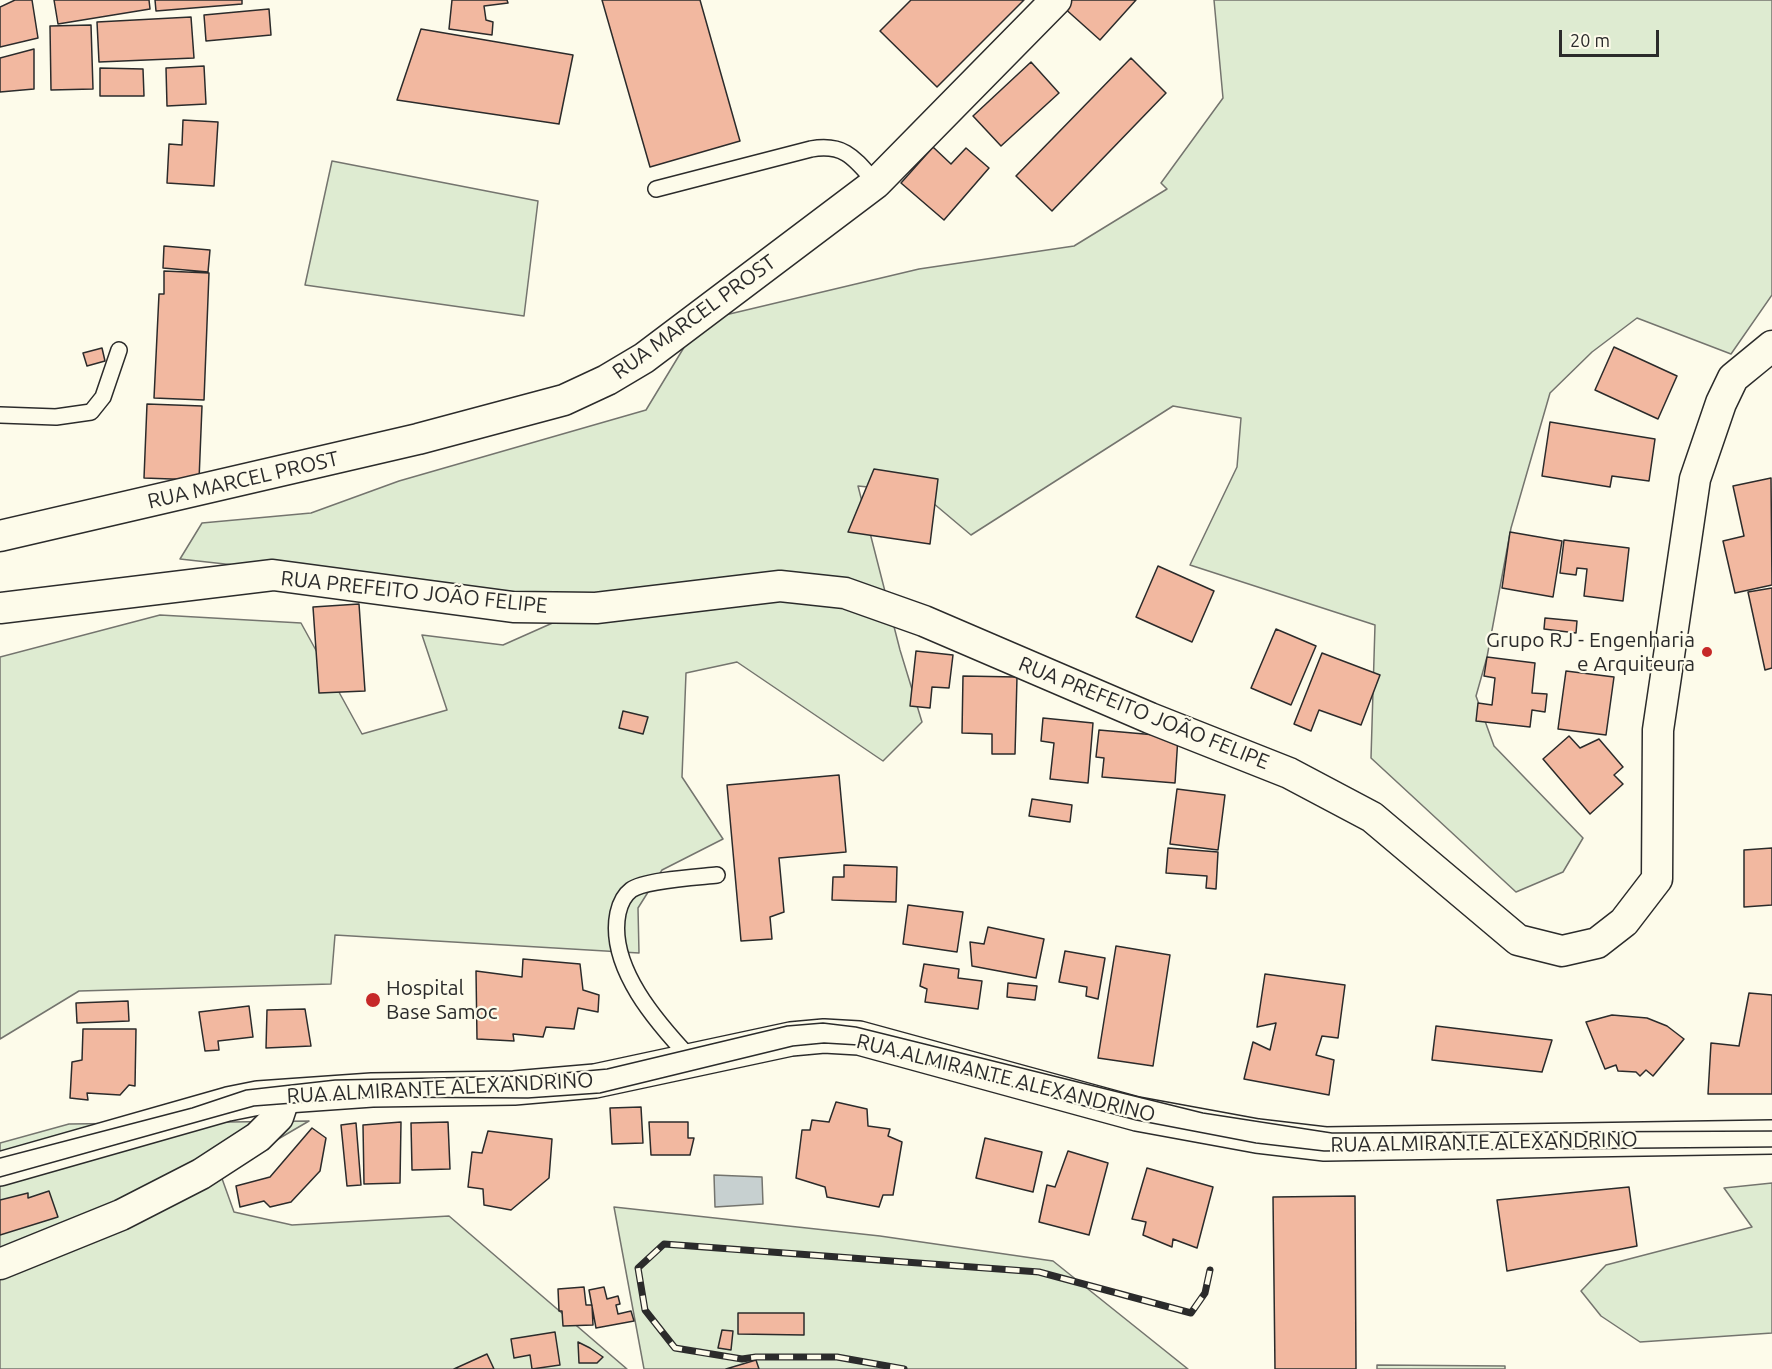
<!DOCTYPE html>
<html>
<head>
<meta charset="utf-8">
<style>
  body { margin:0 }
  #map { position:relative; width:1772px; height:1369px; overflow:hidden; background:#fdfbea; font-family:Ubuntu,sans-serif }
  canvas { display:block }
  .scale { position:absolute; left:1559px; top:30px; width:100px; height:27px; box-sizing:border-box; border:3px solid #2b2b2b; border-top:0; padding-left:8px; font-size:18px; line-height:21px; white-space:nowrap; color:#2b2b2b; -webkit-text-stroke:4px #fdfbea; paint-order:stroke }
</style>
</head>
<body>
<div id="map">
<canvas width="1772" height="1369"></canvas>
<div class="scale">20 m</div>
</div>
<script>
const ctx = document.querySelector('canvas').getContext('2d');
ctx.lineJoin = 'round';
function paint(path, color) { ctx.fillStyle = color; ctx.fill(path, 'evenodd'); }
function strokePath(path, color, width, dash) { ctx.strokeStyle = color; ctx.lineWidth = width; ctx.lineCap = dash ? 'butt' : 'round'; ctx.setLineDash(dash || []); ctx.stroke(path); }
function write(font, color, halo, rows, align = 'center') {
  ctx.font = font + ' Ubuntu,sans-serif'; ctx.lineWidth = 4.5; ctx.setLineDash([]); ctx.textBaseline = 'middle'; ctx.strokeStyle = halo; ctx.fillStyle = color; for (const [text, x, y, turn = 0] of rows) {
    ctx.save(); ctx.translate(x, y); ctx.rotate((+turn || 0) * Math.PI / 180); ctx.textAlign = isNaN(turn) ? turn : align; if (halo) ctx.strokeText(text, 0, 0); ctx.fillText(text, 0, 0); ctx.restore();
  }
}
const green = new Path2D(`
  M 1214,0 L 1772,0 L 1772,295 L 1731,354 L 1637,318 L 1592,352 L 1550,393 L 1511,528 L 1487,657 L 1476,696 L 1494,746 L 1583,838 L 1563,872 L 1516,892 L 1371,758 L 1375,625 L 1190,565 L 1237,467 L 1241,418 L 1173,406 L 971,535 L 920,492 L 858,486 L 900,650 L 922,722 L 883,761 L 737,662 L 686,673 L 682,777 L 723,839 L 662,870 L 638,908 L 639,953 L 335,935 L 331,984 L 79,991 L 0,1039 L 0,657 L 160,615 L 301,623 L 362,734 L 447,710 L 422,635 L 503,645 L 593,605 L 180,559 L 202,523 L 311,513 L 399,481 L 646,410 L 700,321 L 919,269 L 1074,246 L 1167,189 L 1161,183 L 1223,98 Z
  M 332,161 L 538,201 L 524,316 L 305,285 Z
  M 309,1121 L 220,1173 L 234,1212 L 292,1225 L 449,1216 L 627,1369 L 0,1369 L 0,1143 L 69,1124 Z
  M 1772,1183 L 1772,1333 L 1640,1342 L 1601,1316 L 1581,1291 L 1606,1265 L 1752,1227 L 1724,1188 Z
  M 614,1207 L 880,1236 L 1053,1261 L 1188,1369 L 644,1369 Z
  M 1377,1365 L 1505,1366 L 1505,1369 L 1377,1369 Z`);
const water = new Path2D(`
  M 714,1175 L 762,1177 L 763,1204 L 715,1207 Z`);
const building = new Path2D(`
  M 15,0 L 32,0 L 38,38 L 0,47 L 0,7 Z
  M 54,0 L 149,0 L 150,9 L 58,24 Z
  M 155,0 L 242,0 L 242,4 L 156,11 Z
  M 452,0 L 507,0 L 508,3 L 484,6 L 486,20 L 493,22 L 492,35 L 449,29 Z
  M 602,0 L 700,0 L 740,141 L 650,167 Z
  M 911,0 L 1024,0 L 937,87 L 880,31 Z
  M 1068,0 L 1136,0 L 1100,40 L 1062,6 Z
  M 269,9 L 271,35 L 206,41 L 204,15 Z
  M 191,17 L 194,58 L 99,62 L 97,22 Z
  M 91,25 L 93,89 L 51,90 L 50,26 Z
  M 421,29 L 573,55 L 559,124 L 397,100 Z
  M 34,49 L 34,89 L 0,92 L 0,58 Z
  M 1131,58 L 1166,93 L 1052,211 L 1016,176 Z
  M 1031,62 L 1059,93 L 1001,146 L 973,116 Z
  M 204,66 L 206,104 L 167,106 L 166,68 Z
  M 100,68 L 143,69 L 144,96 L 100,96 Z
  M 183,120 L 218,122 L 214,186 L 167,183 L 169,144 L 182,145 Z
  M 933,147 L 951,164 L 966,148 L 989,168 L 944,220 L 901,183 Z
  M 164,246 L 210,250 L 208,272 L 163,268 Z
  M 164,271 L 209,273 L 204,400 L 154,398 L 159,294 L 164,294 Z
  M 1614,347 L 1677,376 L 1658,419 L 1595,390 Z
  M 102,348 L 105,361 L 87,366 L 83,353 Z
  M 147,404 L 202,406 L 199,480 L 144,478 Z
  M 1550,422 L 1655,439 L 1649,481 L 1612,476 L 1610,487 L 1542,476 Z
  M 874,469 L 938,479 L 930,544 L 848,532 Z
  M 1771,478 L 1772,585 L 1735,593 L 1723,541 L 1744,536 L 1733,486 Z
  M 1510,532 L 1562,541 L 1553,597 L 1502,588 Z
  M 1564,540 L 1629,548 L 1623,601 L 1584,596 L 1587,569 L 1577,568 L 1576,575 L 1560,573 Z
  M 1158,566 L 1214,591 L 1192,642 L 1136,617 Z
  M 1772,588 L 1772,668 L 1765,670 L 1748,592 Z
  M 359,604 L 365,691 L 319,693 L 313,607 Z
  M 1545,618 L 1577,621 L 1576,633 L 1544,629 Z
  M 1276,629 L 1316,646 L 1291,705 L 1251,688 Z
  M 916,651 L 953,655 L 949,688 L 932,687 L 930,708 L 910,706 Z
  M 1322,653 L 1380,675 L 1361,725 L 1319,710 L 1311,731 L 1294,724 Z
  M 1487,657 L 1535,663 L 1532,693 L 1547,694 L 1545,712 L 1532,710 L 1530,727 L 1476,721 L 1478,703 L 1492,705 L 1495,678 L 1484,676 Z
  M 1566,671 L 1614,677 L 1606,735 L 1558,729 Z
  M 963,676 L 1017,677 L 1015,754 L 992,754 L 992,734 L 962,733 Z
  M 623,711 L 648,717 L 643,734 L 619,728 Z
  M 1043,718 L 1093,723 L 1088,783 L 1050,779 L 1054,743 L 1041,741 Z
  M 1099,730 L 1178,737 L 1175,783 L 1102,777 L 1104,758 L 1096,757 Z
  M 1569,736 L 1580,748 L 1599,739 L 1623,767 L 1614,775 L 1623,784 L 1590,814 L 1543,759 Z
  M 839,775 L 846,852 L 779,858 L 784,912 L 770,917 L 772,939 L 741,941 L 727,785 Z
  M 1177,789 L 1225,795 L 1218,850 L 1170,844 Z
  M 1032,799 L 1072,805 L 1070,822 L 1029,816 Z
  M 1168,848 L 1218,852 L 1216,889 L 1206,888 L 1207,876 L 1166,873 Z
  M 1772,848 L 1772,905 L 1744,907 L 1744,850 Z
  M 844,865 L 897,867 L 896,902 L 832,900 L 833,877 L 844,877 Z
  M 908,905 L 963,912 L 957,952 L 903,944 Z
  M 988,927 L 1044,939 L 1036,978 L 972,966 L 970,942 L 984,944 Z
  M 1116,946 L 1170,955 L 1153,1066 L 1098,1058 Z
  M 1065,951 L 1105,958 L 1098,999 L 1086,996 L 1087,987 L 1059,982 Z
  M 523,959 L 580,964 L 583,990 L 599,995 L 598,1012 L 578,1008 L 574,1029 L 546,1027 L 543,1037 L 513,1034 L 514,1041 L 477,1039 L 476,971 L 522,977 Z
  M 924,964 L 959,969 L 958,978 L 982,981 L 978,1009 L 925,1002 L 927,989 L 920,986 Z
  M 1265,974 L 1345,985 L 1338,1038 L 1322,1036 L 1316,1055 L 1334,1060 L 1329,1095 L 1244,1079 L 1253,1042 L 1270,1050 L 1276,1023 L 1257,1027 Z
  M 1008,983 L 1037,986 L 1035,1000 L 1007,997 Z
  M 1749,993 L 1772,995 L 1772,1094 L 1708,1094 L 1711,1043 L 1739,1046 Z
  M 128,1001 L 129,1021 L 77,1023 L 76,1003 Z
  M 249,1006 L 253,1037 L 218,1041 L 219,1050 L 205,1051 L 199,1012 Z
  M 305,1009 L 311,1046 L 266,1048 L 267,1010 Z
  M 1612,1015 L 1647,1018 L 1667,1026 L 1684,1039 L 1653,1076 L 1646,1070 L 1640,1076 L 1636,1072 L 1618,1071 L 1616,1065 L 1605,1069 L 1586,1022 Z
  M 1436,1026 L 1552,1040 L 1542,1072 L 1432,1060 Z
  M 83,1029 L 136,1029 L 135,1086 L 129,1085 L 120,1095 L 87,1093 L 88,1100 L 70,1098 L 72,1062 L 82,1060 Z
  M 836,1102 L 867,1109 L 868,1126 L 890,1129 L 888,1136 L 902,1142 L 893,1195 L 883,1195 L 879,1207 L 827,1197 L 825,1187 L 796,1178 L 802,1130 L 810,1130 L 812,1120 L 829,1122 Z
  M 641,1107 L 643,1143 L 612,1144 L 610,1108 Z
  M 401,1122 L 400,1183 L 364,1184 L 363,1125 Z
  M 448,1122 L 450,1169 L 412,1170 L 411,1123 Z
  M 649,1122 L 688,1122 L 688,1138 L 694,1138 L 690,1155 L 651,1155 Z
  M 356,1123 L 361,1185 L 347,1186 L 341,1125 Z
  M 312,1128 L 326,1138 L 320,1171 L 291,1202 L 270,1207 L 264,1201 L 240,1207 L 236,1186 L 270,1177 Z
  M 488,1131 L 552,1139 L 549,1178 L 511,1210 L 484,1205 L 483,1189 L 468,1187 L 472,1152 L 482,1153 Z
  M 985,1138 L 1042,1152 L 1033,1192 L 976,1178 Z
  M 1068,1151 L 1108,1163 L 1089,1235 L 1039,1222 L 1047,1185 L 1055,1187 Z
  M 1147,1168 L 1213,1187 L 1197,1248 L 1173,1239 L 1172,1247 L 1143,1235 L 1146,1222 L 1132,1219 Z
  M 1629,1187 L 1637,1246 L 1507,1271 L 1497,1200 Z
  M 49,1191 L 58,1217 L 0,1235 L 0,1200 L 28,1193 L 28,1198 Z
  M 1355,1196 L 1356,1369 L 1275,1369 L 1273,1197 Z
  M 584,1287 L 586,1305 L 592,1305 L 593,1325 L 563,1326 L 562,1311 L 559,1311 L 558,1289 Z
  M 604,1287 L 607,1299 L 618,1296 L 620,1304 L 616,1305 L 618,1314 L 631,1311 L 634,1321 L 596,1328 L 589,1290 Z
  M 738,1313 L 804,1313 L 804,1335 L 738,1334 Z
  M 722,1330 L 733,1331 L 731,1350 L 718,1348 Z
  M 555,1332 L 560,1365 L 532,1369 L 530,1355 L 514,1358 L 511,1339 Z
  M 578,1342 L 590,1348 L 603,1357 L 597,1363 L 579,1363 Z
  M 487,1354 L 494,1369 L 454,1369 Z
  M 756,1360 L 759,1369 L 726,1369 Z`);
const lane = new Path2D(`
  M 656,189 L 811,149 C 845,143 855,159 876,183
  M 0,415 L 56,417 L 91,412 L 103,397 L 119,350
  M 692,1060 C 658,1024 607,967 618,913 C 620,904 623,896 631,890 C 644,880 699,877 717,875`);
const street = new Path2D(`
  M 0,536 L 418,439 L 564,400 L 607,380 L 644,358 L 876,183 L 1056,0
  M 0,608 L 273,575 L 513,607 L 596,608 L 780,586 L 845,593 L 924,621 L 1150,718 L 1289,773 L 1372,817 L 1518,940 L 1562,951 L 1597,943 L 1624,922 L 1657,879 L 1658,730 L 1695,479 L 1721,403 L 1733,378 L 1772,346
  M 0,1264 L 121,1215 L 201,1174 L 258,1137 L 278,1117 L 285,1096`);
const secondary = new Path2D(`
  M 0,1169 L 228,1104 L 258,1098 L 372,1090 L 514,1088 L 595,1081 L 791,1039 L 824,1036 L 859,1038 L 1137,1114 L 1257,1136 L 1325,1144 L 1772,1137`);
const tram = new Path2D(`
  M 0,1158 L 192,1108 L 246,1090 L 335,1080 L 530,1076 L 607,1069 L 787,1026 L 823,1023 L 856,1027 L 1203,1113 L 1332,1133 L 1772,1131
  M 0,1177 L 254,1106 L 372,1097 L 528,1098 L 600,1093 L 793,1046 L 824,1043 L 858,1045 L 1136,1120 L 1256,1143 L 1324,1151 L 1772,1147`);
const rail = new Path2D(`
  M 904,1369 L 837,1357 L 756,1357 L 742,1359 L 675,1348 L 645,1310 L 638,1268 L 664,1244 L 1039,1272 L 1191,1313 L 1205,1293 L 1210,1270`);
const markers = [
  [1707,652,6,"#c62828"],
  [373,1000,8,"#c62828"]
];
const streetNames = [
  ["RUA MARCEL PROST",694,317,-36],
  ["RUA MARCEL PROST",243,480,-13],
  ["RUA PREFEITO JOÃO FELIPE",414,592,6],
  ["RUA PREFEITO JOÃO FELIPE",1144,713,22],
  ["RUA ALMIRANTE ALEXANDRINO",1006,1078,14],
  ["RUA ALMIRANTE ALEXANDRINO",440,1088,-3],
  ["RUA ALMIRANTE ALEXANDRINO",1484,1142,-1]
];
const poiNames = [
  ["Grupo RJ - Engenharia",1695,640],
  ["e Arquiteura",1695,664],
  ["Hospital",386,988,"left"],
  ["Base Samoc",386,1012,"left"]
];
paint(green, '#deebd1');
strokePath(green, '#74746e', 1.5);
paint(water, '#c7d0d0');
strokePath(water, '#74746e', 1.5);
paint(building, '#f2b8a0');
strokePath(building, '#2b2b2b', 1.5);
strokePath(lane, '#2b2b2b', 18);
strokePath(street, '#2b2b2b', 33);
strokePath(secondary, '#2b2b2b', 36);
strokePath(lane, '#fdfbea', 15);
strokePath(street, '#fdfbea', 30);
strokePath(secondary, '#fdfbea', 33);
strokePath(tram, '#2b2b2b', 1.5);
strokePath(rail, '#2b2b2b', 7);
strokePath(rail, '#fdfbea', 4.5, [14]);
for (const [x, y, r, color] of markers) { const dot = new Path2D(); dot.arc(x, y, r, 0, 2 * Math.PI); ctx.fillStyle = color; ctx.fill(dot); strokePath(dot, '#fdfbea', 2); }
write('21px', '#2b2b2b', '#fdfbea', streetNames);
write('21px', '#2b2b2b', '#fdfbea', poiNames, 'right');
</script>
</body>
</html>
